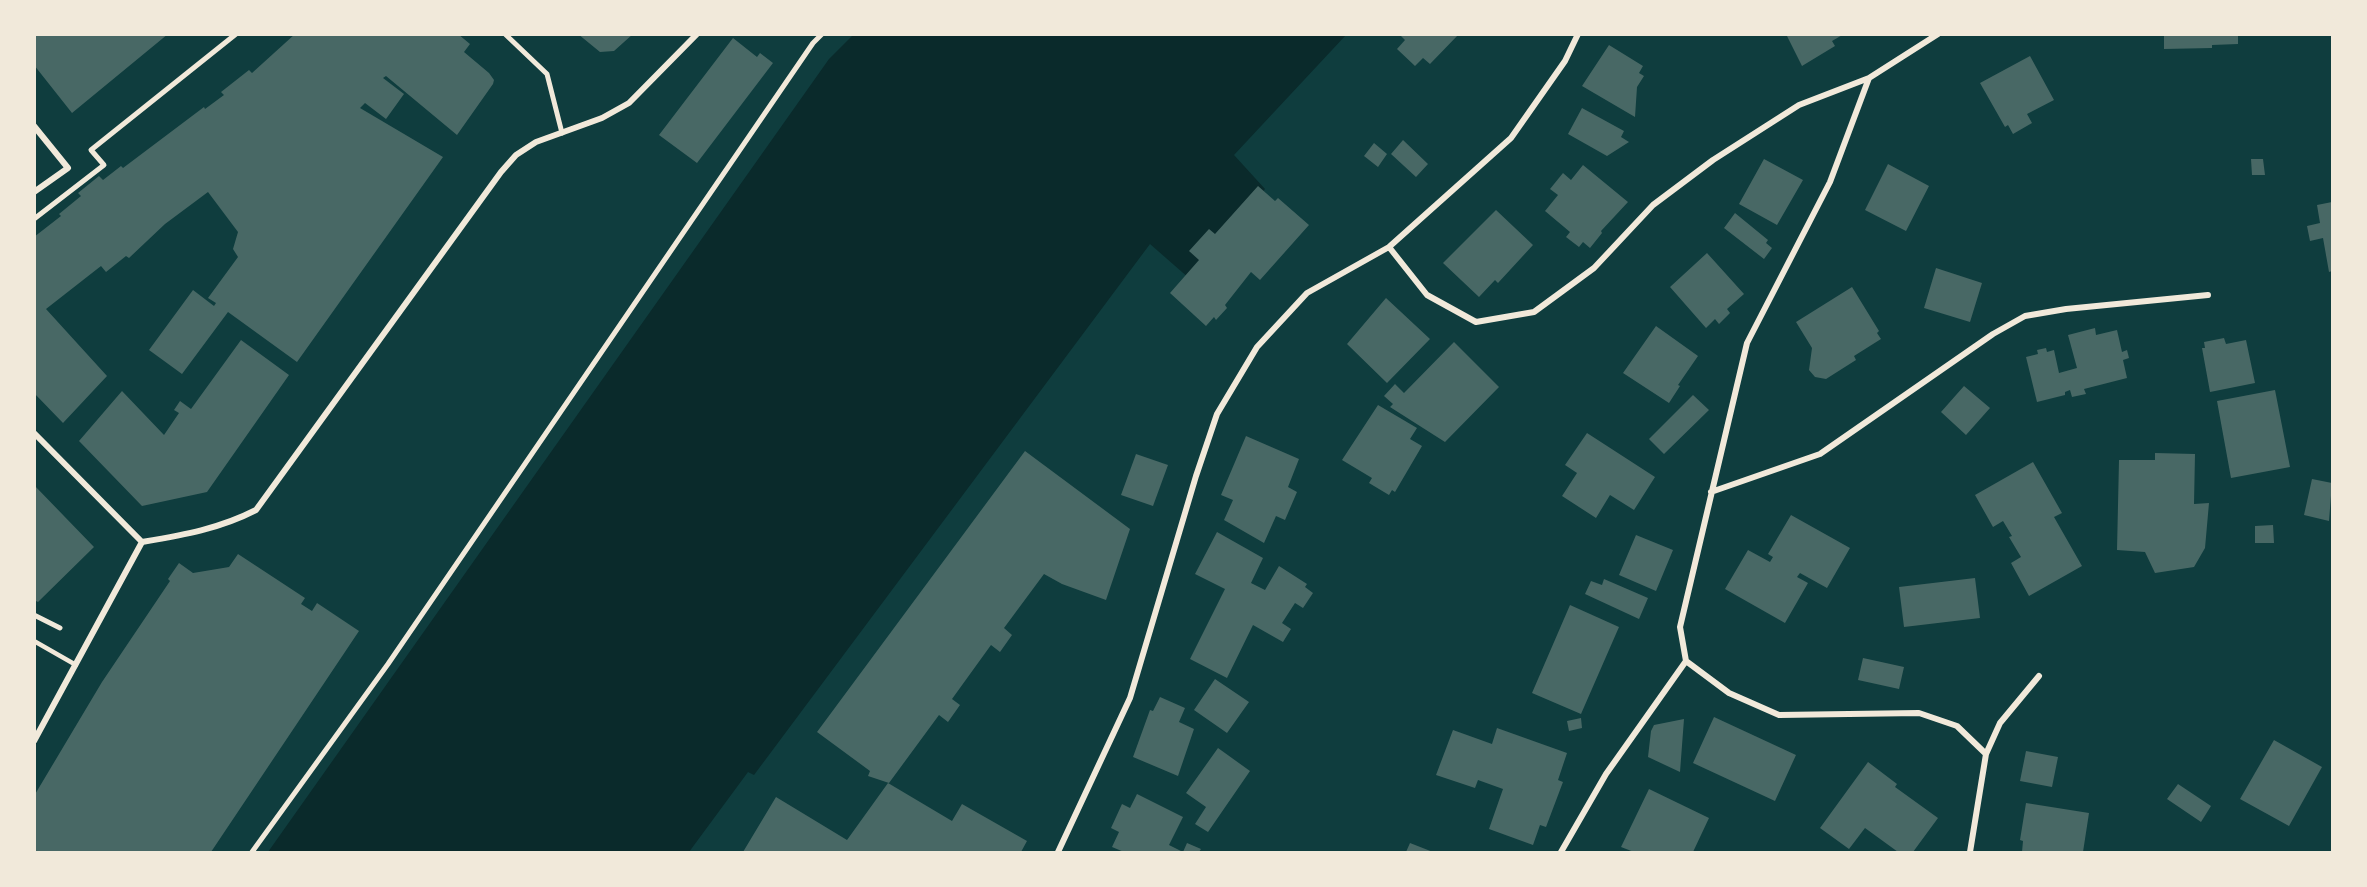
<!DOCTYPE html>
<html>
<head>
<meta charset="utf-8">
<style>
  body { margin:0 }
  #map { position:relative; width:2367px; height:887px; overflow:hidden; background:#0f3d3e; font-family:Rubik,sans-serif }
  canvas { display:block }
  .frame { position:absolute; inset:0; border:36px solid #f1e9da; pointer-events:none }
</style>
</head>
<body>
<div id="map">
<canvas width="2367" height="887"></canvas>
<div class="frame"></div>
</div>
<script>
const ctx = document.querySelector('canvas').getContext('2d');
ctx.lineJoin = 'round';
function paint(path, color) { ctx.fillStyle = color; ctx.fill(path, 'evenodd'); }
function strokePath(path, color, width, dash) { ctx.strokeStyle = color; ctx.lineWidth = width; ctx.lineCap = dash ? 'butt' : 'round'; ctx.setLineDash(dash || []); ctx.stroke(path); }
const water = new Path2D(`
  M 853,35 L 1346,35 L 1234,155 L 1265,189 L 1190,279 L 1150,244 L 754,775 L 748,772 L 689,852 L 268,852 L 829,59 Z`);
const building = new Path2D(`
  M 34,34 L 168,34 L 72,113 L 34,65 Z
  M 295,34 L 458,34 L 470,44 L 464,52 L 489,73 L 494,80 L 493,84 L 457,135 L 386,76 L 383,78 L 404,94 L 386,119 L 365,103 L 360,108 L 443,157 L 297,362 L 228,312 L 182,374 L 149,350 L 193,290 L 214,306 L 216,303 L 208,298 L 238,257 L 233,249 L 238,232 L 208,192 L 165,224 L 129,258 L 126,256 L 106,272 L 101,266 L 46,309 L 107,376 L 63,423 L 34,393 L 34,237 L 61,216 L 59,214 L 81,196 L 78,193 L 99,176 L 103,180 L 121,166 L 123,168 L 204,107 L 205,109 L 224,95 L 221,92 L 249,70 L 252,73 Z
  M 578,34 L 633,34 L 614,51 L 600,52 Z
  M 1399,34 L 1459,34 L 1430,64 L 1423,58 L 1415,66 L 1397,49 L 1405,40 Z
  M 1786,34 L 1844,34 L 1832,41 L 1835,46 L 1802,66 Z
  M 2164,34 L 2238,34 L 2238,44 L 2212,45 L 2212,48 L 2164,49 Z
  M 733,38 L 757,57 L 760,53 L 773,63 L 697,163 L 659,135 Z
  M 1609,45 L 1643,66 L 1639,73 L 1644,76 L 1637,87 L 1635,117 L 1582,86 Z
  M 2030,56 L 2054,100 L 2027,114 L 2032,123 L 2013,134 L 2008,125 L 2005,127 L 1980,83 Z
  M 1582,108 L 1624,131 L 1621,137 L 1629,142 L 1607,156 L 1568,134 Z
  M 1403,140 L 1428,164 L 1416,177 L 1391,154 Z
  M 1374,143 L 1387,154 L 1378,167 L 1364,156 Z
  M 1764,159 L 1803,180 L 1777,225 L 1739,204 Z
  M 2251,159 L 2263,159 L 2265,175 L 2252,175 Z
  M 1888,164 L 1929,186 L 1906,231 L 1865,210 Z
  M 1583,165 L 1628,202 L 1601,231 L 1602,233 L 1590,248 L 1583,242 L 1579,247 L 1566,237 L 1570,232 L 1545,211 L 1558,195 L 1550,189 L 1563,173 L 1571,180 Z
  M 1258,186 L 1275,201 L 1278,198 L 1309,225 L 1260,280 L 1251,272 L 1225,305 L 1227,308 L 1216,320 L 1214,317 L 1206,326 L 1170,293 L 1199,260 L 1189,251 L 1209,229 L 1215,234 Z
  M 2332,202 L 2332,271 L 2329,272 L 2323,238 L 2310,241 L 2307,226 L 2320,223 L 2317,205 Z
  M 1496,210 L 1533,245 L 1498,283 L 1495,280 L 1479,297 L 1443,263 Z
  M 1735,213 L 1768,240 L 1766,243 L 1772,248 L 1764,259 L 1724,228 Z
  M 1707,253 L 1744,294 L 1727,309 L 1730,313 L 1719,324 L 1715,319 L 1706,328 L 1670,287 Z
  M 1936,268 L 1982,283 L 1970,322 L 1924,308 Z
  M 1852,287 L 1879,331 L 1877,333 L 1881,339 L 1854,356 L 1856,360 L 1826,379 L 1815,377 L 1809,370 L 1812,348 L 1796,322 Z
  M 1386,298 L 1430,339 L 1387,383 L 1347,344 Z
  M 1656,326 L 1698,356 L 1678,385 L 1680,386 L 1669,403 L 1623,373 Z
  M 2095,328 L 2096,335 L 2117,330 L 2122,352 L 2127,350 L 2129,358 L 2123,360 L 2127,378 L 2084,389 L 2086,394 L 2072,397 L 2070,390 L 2065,392 L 2065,395 L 2037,402 L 2026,357 L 2038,354 L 2037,350 L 2046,348 L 2047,352 L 2054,350 L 2059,373 L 2077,368 L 2068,335 Z
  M 2224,338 L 2226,344 L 2246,340 L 2255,383 L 2210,392 L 2202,348 L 2205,348 L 2204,342 Z
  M 241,340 L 289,375 L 207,492 L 142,506 L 79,441 L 122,391 L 164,435 L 179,413 L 174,410 L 180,401 L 191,409 Z
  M 1454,342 L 1499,387 L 1445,442 L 1390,407 L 1393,404 L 1384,396 L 1395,384 L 1404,393 Z
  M 1964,386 L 1990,408 L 1966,435 L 1941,412 Z
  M 2275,390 L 2290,467 L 2231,478 L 2217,401 Z
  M 1693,395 L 1709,410 L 1664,454 L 1649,439 Z
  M 1378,405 L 1417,428 L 1410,439 L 1422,446 L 1395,492 L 1392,490 L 1389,495 L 1369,483 L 1372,478 L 1342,460 Z
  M 1587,433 L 1655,477 L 1634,510 L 1610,495 L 1596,518 L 1562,496 L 1577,473 L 1565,465 Z
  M 1246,436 L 1299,459 L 1288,487 L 1297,492 L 1285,520 L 1276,516 L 1264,543 L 1224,520 L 1233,500 L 1221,495 Z
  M 1025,451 L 1130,529 L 1106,600 L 1062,584 L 1044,574 L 1004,628 L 1012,635 L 1000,652 L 991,645 L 952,699 L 960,705 L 948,722 L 939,715 L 889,783 L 868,776 L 870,771 L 817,732 Z
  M 2155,453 L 2195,454 L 2194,504 L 2209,503 L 2205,548 L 2194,567 L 2155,573 L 2145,552 L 2117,550 L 2119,460 L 2155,460 Z
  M 1136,454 L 1168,465 L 1153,506 L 1121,495 Z
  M 2033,462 L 2062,513 L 2054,517 L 2082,566 L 2029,596 L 2011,563 L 2021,557 L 2009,537 L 2012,536 L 2003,521 L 1993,527 L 1975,495 Z
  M 2312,479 L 2332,483 L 2329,521 L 2304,515 Z
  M 34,485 L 94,547 L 38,602 L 34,600 Z
  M 1791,515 L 1850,548 L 1827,588 L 1800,573 L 1797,577 L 1808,583 L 1785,623 L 1725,589 L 1748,550 L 1770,562 L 1773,557 L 1768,554 Z
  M 2273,525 L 2274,543 L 2255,543 L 2255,526 Z
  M 1217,532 L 1263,558 L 1251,583 L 1265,590 L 1279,566 L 1307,584 L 1305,587 L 1313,593 L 1303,608 L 1295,603 L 1282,623 L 1291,629 L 1283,642 L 1253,625 L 1227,678 L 1190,659 L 1225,589 L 1195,574 Z
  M 1636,535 L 1673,550 L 1656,591 L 1619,575 Z
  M 238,554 L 305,598 L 301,604 L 312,611 L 317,603 L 359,631 L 211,852 L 34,852 L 34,796 L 102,682 L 170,581 L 168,579 L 179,563 L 193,573 L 229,567 Z
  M 1975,578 L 1980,618 L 1904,627 L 1899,587 Z
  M 1604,579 L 1648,598 L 1639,619 L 1585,594 L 1591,581 L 1602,585 Z
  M 1570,605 L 1619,627 L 1581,714 L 1532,693 Z
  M 1863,658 L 1904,667 L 1899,689 L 1858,680 Z
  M 1215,679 L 1249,702 L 1227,733 L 1194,710 Z
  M 1160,697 L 1185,708 L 1179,722 L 1194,729 L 1178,776 L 1133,757 L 1150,710 L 1153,711 Z
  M 1714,717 L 1796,755 L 1775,801 L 1693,763 Z
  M 1581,718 L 1582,728 L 1569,731 L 1567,721 Z
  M 1684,719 L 1680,772 L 1648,757 L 1651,731 L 1654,725 Z
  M 1497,728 L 1567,753 L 1558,780 L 1563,782 L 1546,827 L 1540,825 L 1533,845 L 1489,829 L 1503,789 L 1478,780 L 1475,788 L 1436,775 L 1453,730 L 1492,744 Z
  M 2274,740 L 2322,767 L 2289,826 L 2240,799 Z
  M 1218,748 L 1250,771 L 1208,832 L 1195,824 L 1206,807 L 1186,793 Z
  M 2026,751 L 2058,757 L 2052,787 L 2020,781 Z
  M 1868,762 L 1897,784 L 1895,787 L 1938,818 L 1913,852 L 1898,852 L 1865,828 L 1849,849 L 1820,828 Z
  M 888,783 L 952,821 L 962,804 L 1027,841 L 1021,852 L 743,852 L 776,797 L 847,840 Z
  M 2178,784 L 2211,806 L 2201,822 L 2167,799 Z
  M 1649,789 L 1709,818 L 1693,852 L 1634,852 L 1621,847 Z
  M 1137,794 L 1183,817 L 1169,845 L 1183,852 L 1187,843 L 1201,849 L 1199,852 L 1124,852 L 1112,847 L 1119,832 L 1111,828 L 1122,804 L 1130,808 Z
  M 2026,803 L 2089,813 L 2083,852 L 2022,852 L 2023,841 L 2020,840 Z
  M 1410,843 L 1433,852 L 1406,852 Z`);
const service = new Path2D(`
  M 34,641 L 76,665`);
const pedestrian = new Path2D(`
  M 505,34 L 547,74 L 562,133
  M 34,219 L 104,165 L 91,150 L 236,34
  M 34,615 L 60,628
  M 252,852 L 388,664 L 813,43 L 822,34`);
const minor = new Path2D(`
  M 34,126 L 68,168 L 34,192
  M 1389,247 L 1427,295 L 1476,322 L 1534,312 L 1594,268 L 1653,205 L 1713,160 L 1799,105 L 1869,78 L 1938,34
  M 34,433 L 142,542
  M 1711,492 L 1820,454 L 1993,334 L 2025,316 L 2066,309 L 2208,295
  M 142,542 C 183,535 219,529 256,510 L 501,172 L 516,155 L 536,142 L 602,118 L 629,103 L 697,34
  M 1686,661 L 1729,693 L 1779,715 L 1919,713 L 1957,726 L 1986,754 L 1970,852
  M 34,741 L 142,542
  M 1986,754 L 2000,723 L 2039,676
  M 1058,852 L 1130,698 L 1196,476 L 1217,414 L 1257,347 L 1307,293 L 1389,247 L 1511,138 L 1565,61 L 1578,34
  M 1561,852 L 1606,774 L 1686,661 L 1680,627 L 1747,343 L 1830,182 L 1869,78`);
paint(water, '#0a2a2b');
paint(building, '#486865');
strokePath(service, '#f1e9da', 4.5);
strokePath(pedestrian, '#f1e9da', 5);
strokePath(minor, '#f1e9da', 6);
</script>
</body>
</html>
